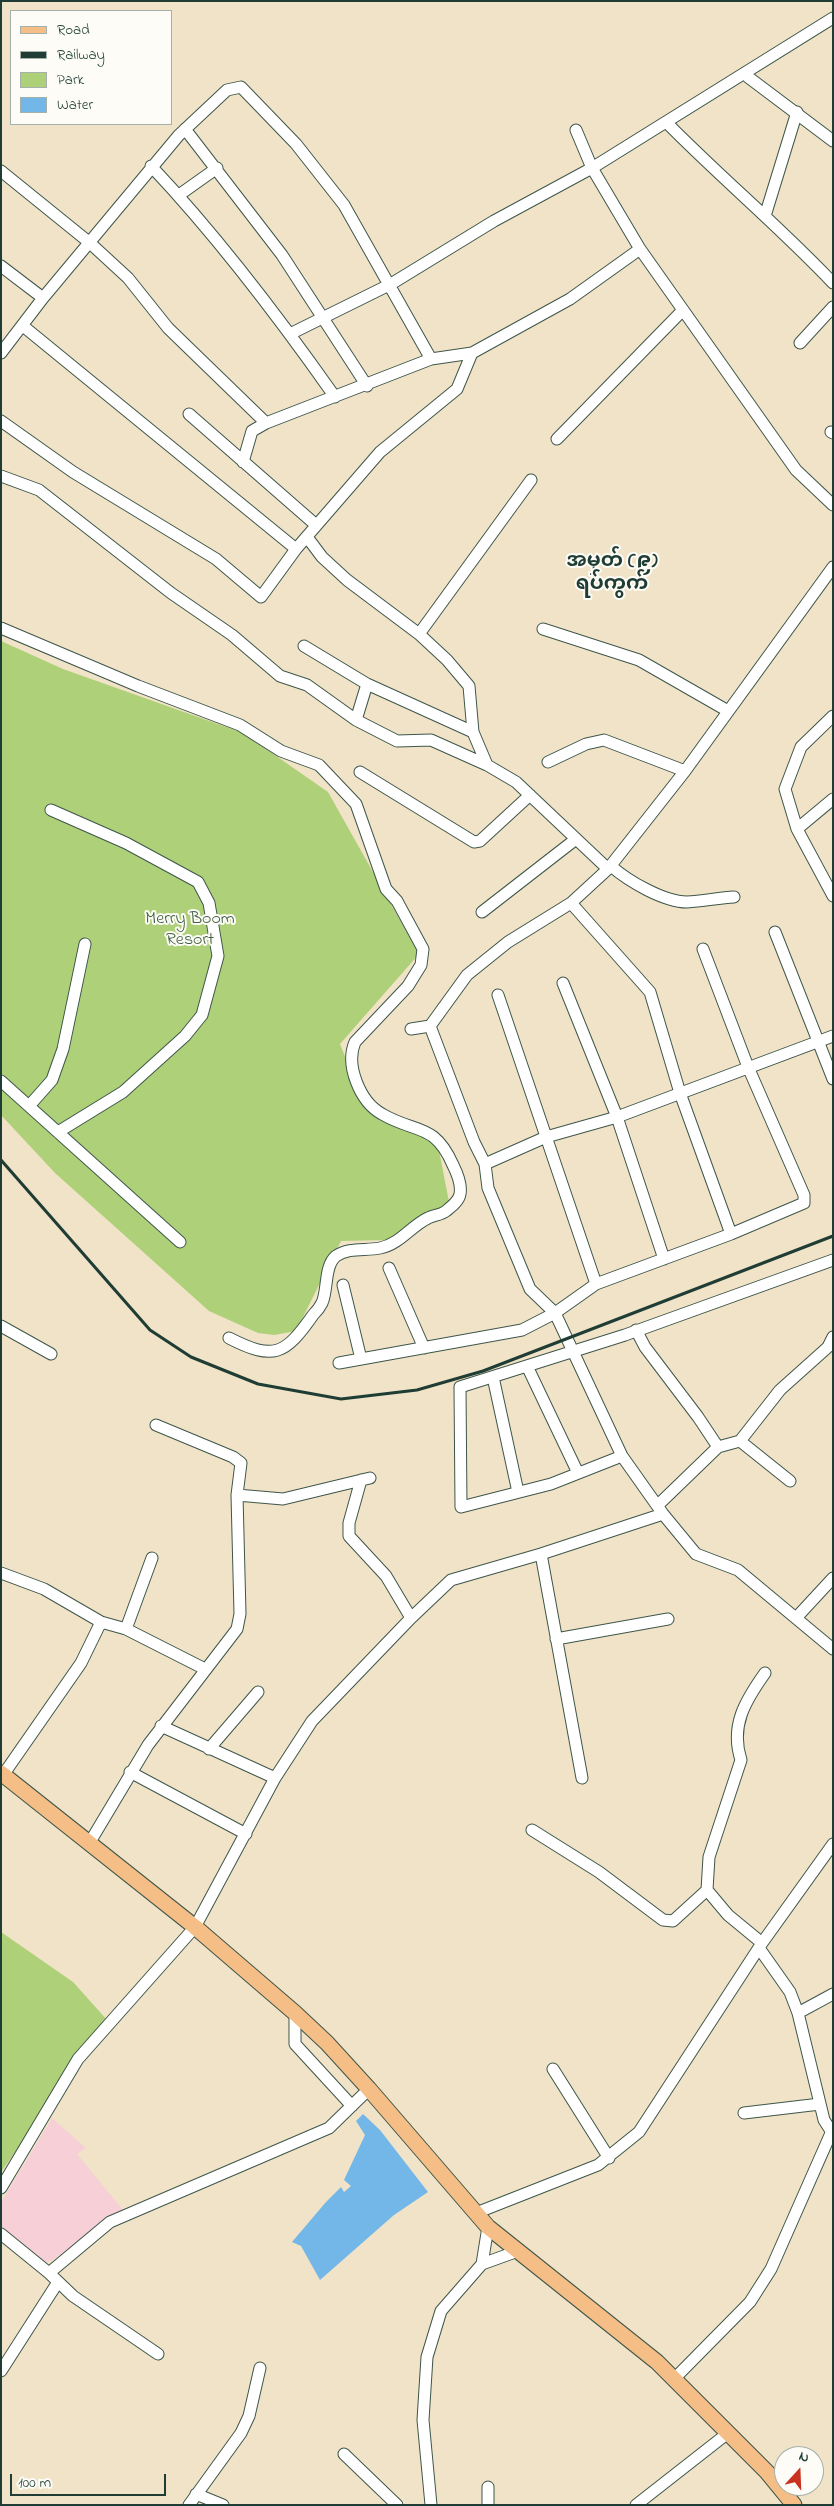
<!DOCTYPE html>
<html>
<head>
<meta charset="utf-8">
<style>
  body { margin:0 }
  #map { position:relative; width:834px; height:2506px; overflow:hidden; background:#f1e3c7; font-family:"Indie Flower",sans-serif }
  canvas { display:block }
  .frame { position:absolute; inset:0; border:2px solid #1f3d34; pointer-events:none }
  .legend { position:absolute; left:10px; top:10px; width:162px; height:115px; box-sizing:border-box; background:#fdfcf7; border:1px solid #a4b0a9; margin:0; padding:6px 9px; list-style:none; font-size:15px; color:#1f3d34 }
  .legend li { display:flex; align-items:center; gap:10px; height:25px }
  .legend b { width:25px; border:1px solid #a4b0a9 }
  .north { position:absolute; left:774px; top:2446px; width:50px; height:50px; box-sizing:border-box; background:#fdfcf7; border:1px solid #a4b0a9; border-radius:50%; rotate:20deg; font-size:14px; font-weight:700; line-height:20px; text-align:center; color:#1f3d34 }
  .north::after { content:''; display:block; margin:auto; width:18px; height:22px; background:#c8321e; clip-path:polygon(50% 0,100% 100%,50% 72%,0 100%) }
  .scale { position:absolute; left:10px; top:2474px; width:156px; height:22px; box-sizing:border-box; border:2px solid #1f3d34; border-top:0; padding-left:6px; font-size:15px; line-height:18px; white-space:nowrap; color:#1f3d34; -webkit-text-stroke:4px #fdfcf7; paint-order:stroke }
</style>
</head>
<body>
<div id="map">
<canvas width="834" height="2506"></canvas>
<div class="frame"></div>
<ul class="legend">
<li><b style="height:6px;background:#f5be86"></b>Road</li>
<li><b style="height:6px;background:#1f3d34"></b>Railway</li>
<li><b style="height:14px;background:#aed078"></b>Park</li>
<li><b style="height:14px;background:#73b7e9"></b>Water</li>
</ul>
<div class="north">N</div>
<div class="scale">100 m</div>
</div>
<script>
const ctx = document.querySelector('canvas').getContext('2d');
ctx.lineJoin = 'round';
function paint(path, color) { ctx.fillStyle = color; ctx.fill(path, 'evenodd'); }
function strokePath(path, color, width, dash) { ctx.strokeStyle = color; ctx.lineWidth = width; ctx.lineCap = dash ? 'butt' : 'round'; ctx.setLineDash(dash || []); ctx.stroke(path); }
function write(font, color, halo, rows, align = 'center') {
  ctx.font = font + ' "Indie Flower","Noto Sans Myanmar",sans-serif'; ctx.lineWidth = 4; ctx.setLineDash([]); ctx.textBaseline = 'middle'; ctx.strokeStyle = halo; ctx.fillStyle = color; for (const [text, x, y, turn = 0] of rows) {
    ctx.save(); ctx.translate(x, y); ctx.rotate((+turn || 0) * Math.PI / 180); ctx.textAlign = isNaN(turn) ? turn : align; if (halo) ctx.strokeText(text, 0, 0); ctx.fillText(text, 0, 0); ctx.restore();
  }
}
const built = new Path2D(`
  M 52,2118 L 86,2148 L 77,2154 L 123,2210 L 51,2261 L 45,2262 L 1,2226 L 1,2202 Z`);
const green = new Path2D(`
  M 1,641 L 63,669 L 243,733 L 328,792 L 419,954 L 340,1044 L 359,1092 L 438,1145 L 449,1202 L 388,1240 L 341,1241 L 296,1331 L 274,1335 L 258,1333 L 209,1311 L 55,1173 L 1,1115 Z
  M 1,1932 L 73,1982 L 108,2021 L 1,2172 Z`);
const water = new Path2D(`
  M 363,2114 L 380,2130 L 428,2192 L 394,2215 L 320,2280 L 301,2246 L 292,2242 L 326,2202 L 341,2187 L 344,2192 L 351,2186 L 344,2180 L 365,2135 L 356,2121 Z`);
const minor = new Path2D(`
  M 748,77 L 833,141
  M 666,122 C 720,177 780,227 833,283
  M 185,129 L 282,255 L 367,386
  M 576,130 L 592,168 L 640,249 L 796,470 L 833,505
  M 151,166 C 219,238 278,316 335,397
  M 1,171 L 90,243 L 128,278 L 168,328 L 266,423 L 431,359 L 472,353 L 570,299 L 640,249
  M 179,195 L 217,168
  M 765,216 L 797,112
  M 1,266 L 43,298
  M 23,326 L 296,549 L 380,452 L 457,389 L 472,353
  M 290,334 L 391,284 L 494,221 L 592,168 L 833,18
  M 800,343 L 833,307
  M 1,353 L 43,298 L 179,135 L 227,90 L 241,87 L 296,144 L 344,205 L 431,359
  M 189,414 L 316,525
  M 1,421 L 73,472 L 216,559 L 261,597 L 296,549
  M 831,432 L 833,433
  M 557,439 L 683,310
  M 243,462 L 252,431 L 266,423
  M 1,476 L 39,490 L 171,593 L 232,635 L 280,676 L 307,685 L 356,720 L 367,684
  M 307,537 L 322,557 L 347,580 L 419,634 L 447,660 L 469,686 L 473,732 L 487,765
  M 1,628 L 138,686 L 240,725 L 281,751 L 319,765 L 356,804 L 386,889 L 397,901 L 423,949 L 421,965 L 408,986 L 355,1042 C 345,1065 360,1102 382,1114 C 416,1134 434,1122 453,1165 C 457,1173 462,1184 460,1194 C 459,1201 451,1207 446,1211 C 441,1215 434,1215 428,1218 C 411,1226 400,1244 380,1248 C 366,1251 349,1247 336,1256 C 324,1266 328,1290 322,1303 C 320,1307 316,1312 313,1315 C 285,1355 274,1361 229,1338
  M 543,629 L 639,660 L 728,711
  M 419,634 L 531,480
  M 304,646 L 367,684 L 473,732
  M 833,716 L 801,747 L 785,789 L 797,829 L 833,896
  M 356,720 L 397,741 L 431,740 L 487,765 L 516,782 L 608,869 L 685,771 L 833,567
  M 548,762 L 586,744 L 604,740 L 685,771
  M 360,772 L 474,842 L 480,841 L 530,795
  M 51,810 L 126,843 L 198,882 L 209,903 L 218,956 L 202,1015 L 185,1036 L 123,1092 L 58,1132
  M 797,829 L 833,799
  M 611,866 C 628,881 664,902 687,902 C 703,901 719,898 734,897
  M 571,903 L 650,992 L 680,1093 L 731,1234
  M 482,912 L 576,839
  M 775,932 L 833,1079
  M 563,983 L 617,1117 L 664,1259
  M 498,995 L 596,1284
  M 430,1026 L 474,1142 L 485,1164
  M 411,1029 L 430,1026 L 467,975 L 508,942 L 571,903 L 608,869
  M 833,1036 L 617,1117 L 546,1137 L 485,1164 L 488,1188 L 530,1289 L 555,1313 L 622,1456 L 663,1514 L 696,1554 L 738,1570 L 833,1649
  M 1,1081 L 180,1242
  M 29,1106 L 52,1080 L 63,1049 L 85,944
  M 389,1268 L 424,1348
  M 343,1285 L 361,1359
  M 1,1326 L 51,1354
  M 636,1330 L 645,1347 L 698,1417 L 718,1447
  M 339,1363 L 522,1330 L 555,1313 L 596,1284 L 731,1234 L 804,1203 L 804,1195 L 748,1067 L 703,949
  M 527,1366 L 578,1473
  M 493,1377 L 518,1492
  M 740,1441 L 790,1481
  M 622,1456 L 551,1484 L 461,1507 L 460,1387 L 625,1335 L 833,1260
  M 361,1480 L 349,1523 L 349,1536 L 386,1576 L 411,1618
  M 237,1495 L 283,1499 L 370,1478
  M 658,1505 L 718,1447 L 740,1441 L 780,1390 L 828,1347 L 833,1337
  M 541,1554 L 582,1778
  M 1,1573 L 44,1589 L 101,1622 L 126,1629 L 205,1669
  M 796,1618 L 833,1578
  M 126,1629 L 152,1558
  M 556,1639 L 668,1619
  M 161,1726 L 275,1778
  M 209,1749 L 258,1692
  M 130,1772 L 246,1834
  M 3,1775 L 81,1663 L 101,1622
  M 532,1830 L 599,1872 L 663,1920 L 673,1921 L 707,1890
  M 90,1842 L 148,1745 L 237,1629 L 240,1614 L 237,1495 L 241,1463 L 233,1457 L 156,1425
  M 762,1943 L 728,1915 L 707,1890 L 709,1857 L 741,1760 C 730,1726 745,1701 765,1673
  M 759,1948 L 790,1992 L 798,2013 L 824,2120 L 833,2134
  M 295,2013 L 295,2044 L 352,2106
  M 798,2013 L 833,1994
  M 553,2069 L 609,2158
  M 744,2113 L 820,2104
  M 1,2188 L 78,2059 L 195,1927 L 275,1778 L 312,1721 L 411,1618 L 451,1580 L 541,1554 L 663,1514
  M 476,2213 L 598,2165 L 639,2132 L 762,1943 L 833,1844
  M 488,2227 L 482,2264 L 518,2251
  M 1,2234 L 49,2273 L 73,2296 L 158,2354
  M 49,2273 L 110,2222 L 329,2128 L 369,2089
  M 1,2371 L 58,2282
  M 674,2379 L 750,2302 L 771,2269 L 831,2133
  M 344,2454 L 397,2505
  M 488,2487 L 488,2505
  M 196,2494 L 223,2505
  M 189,2505 L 241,2433 L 249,2416 L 260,2368
  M 431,2505 L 423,2420 L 427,2357 L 441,2311 L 482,2264
  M 636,2505 L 728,2433`);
const major = new Path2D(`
  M 1,1773 L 195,1927 L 295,2013 L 327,2043 L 369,2089 L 488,2227 L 657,2362 L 767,2472 L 794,2505`);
const rail = new Path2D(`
  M 1,1160 L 150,1330 L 191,1357 L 258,1384 L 341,1399 L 417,1390 L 483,1371 L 833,1236`);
const parkNames = [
  ["Merry Boom",190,920],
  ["Resort",190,941]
];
const quarterNames = [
  ["အမှတ် (၉)",612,563],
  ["ရပ်ကွက်",612,586]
];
paint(built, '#f6cfd7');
paint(green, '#aed078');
paint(water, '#73b7e9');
strokePath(minor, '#3e564a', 13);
strokePath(major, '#3e564a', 17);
strokePath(minor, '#fff', 11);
strokePath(major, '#f5be86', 15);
strokePath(rail, '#1f3d34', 3);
write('18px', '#436245', '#fdfcf7', parkNames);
write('bold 20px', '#1f3d34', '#fdfcf7', quarterNames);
</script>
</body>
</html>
